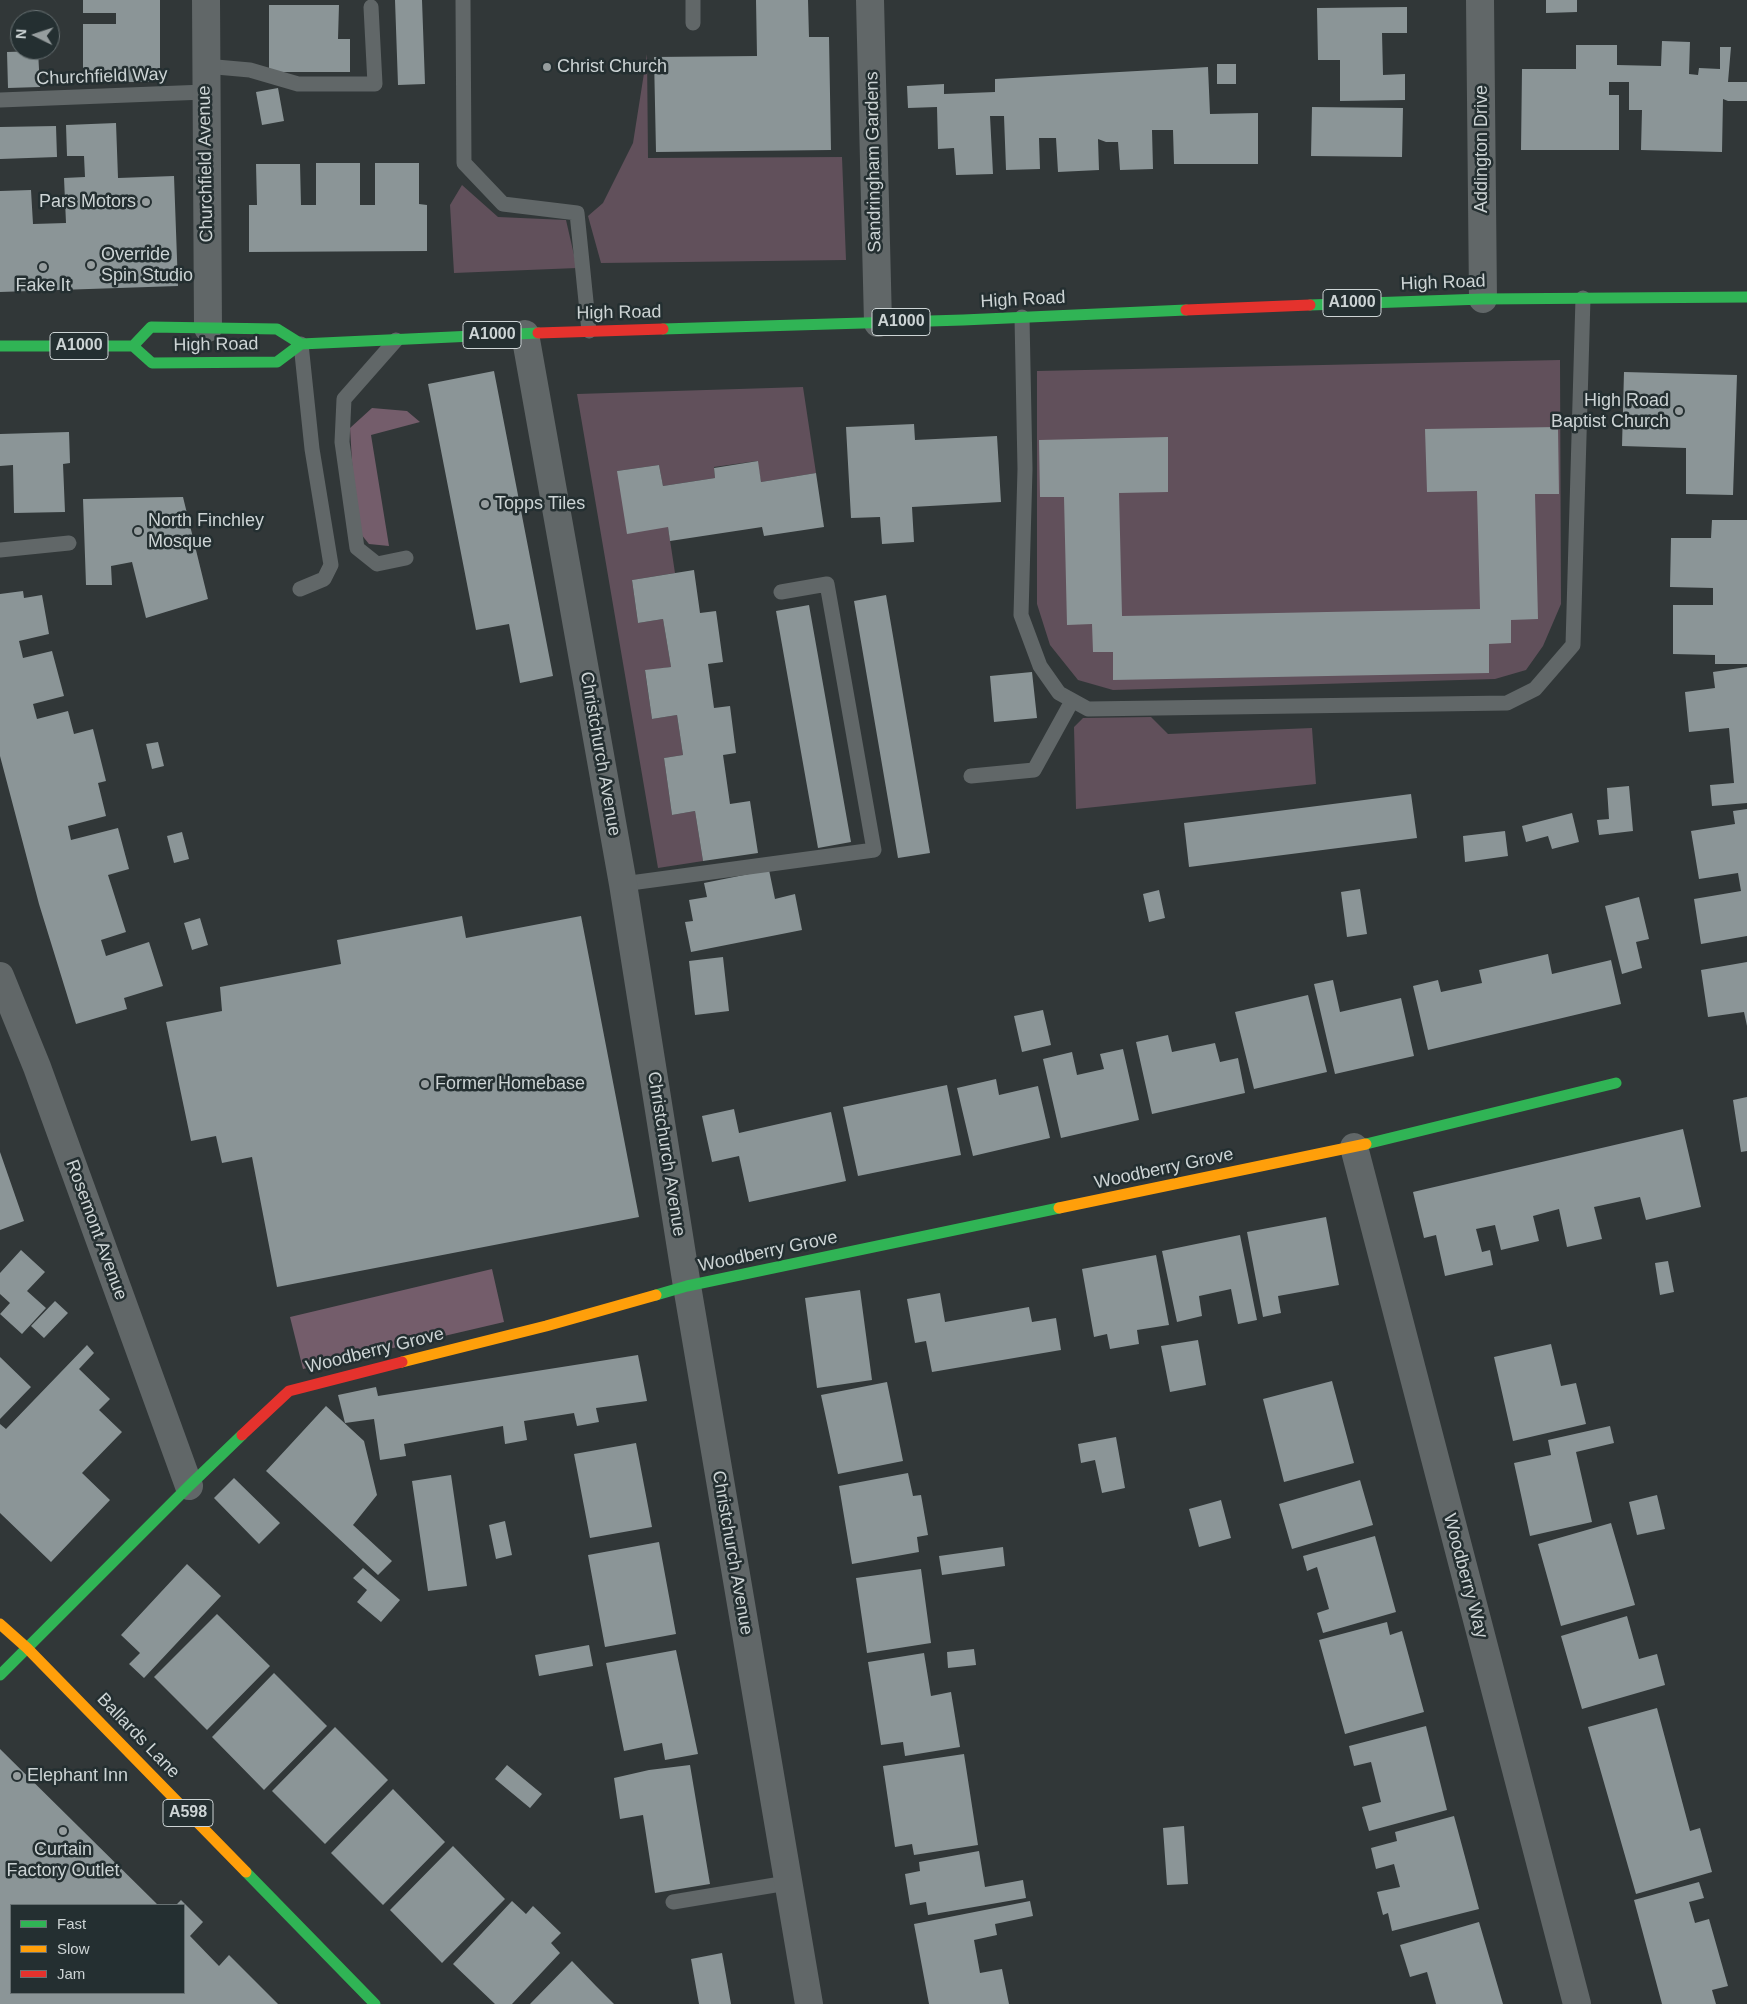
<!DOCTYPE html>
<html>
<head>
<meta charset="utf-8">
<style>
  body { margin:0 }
  #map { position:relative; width:1747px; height:2004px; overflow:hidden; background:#313738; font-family:Helvetica,sans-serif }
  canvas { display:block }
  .legend { position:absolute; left:10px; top:1904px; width:175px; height:90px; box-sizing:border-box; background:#242f31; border:1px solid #687173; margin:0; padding:6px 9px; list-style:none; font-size:15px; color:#cdd4d5 }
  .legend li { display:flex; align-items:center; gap:10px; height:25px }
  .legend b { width:25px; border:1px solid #687173 }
  .north { position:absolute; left:10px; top:10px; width:50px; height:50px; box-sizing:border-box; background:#242f31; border:1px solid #687173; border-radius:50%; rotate:274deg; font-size:14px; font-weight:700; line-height:20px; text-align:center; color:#cdd4d5 }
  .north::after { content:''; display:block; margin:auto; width:18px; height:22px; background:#969d9e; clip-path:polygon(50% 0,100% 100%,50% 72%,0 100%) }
</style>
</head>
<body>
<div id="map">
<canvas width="1747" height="2004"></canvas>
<ul class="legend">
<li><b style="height:6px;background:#30b455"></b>Fast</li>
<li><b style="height:6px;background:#ff9f0a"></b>Slow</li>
<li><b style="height:6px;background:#e5322d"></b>Jam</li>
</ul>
<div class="north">N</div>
</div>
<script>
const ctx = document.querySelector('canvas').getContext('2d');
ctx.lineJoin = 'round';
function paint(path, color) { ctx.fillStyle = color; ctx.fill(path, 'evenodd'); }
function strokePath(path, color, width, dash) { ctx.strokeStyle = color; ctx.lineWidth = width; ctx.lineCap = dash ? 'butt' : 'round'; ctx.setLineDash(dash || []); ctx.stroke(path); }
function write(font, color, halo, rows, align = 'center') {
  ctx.font = font + ' Helvetica,sans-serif'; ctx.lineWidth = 5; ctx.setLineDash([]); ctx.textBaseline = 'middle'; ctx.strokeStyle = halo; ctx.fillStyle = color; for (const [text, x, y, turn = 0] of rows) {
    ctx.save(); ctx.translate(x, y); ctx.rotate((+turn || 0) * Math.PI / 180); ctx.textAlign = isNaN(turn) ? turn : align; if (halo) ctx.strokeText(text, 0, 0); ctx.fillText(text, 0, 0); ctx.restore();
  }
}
const green = new Path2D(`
  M 647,54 L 648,158 L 842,157 L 846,260 L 601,263 L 588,216 L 603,203 L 633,143 Z
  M 462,185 L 498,217 L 566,220 L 577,268 L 454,273 L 450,205 Z
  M 1560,360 L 1561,604 L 1543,646 L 1526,670 L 1495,679 L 1113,690 L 1078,680 L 1050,645 L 1037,604 L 1037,371 Z
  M 803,387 L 816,473 L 761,482 L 757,461 L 714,467 L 715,478 L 663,486 L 659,465 L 617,471 L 668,527 L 675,573 L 632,580 L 638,623 L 663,619 L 671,667 L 645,671 L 652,719 L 677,715 L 683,755 L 664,758 L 672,815 L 695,811 L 703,861 L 658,868 L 577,394 Z
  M 1151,717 L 1168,734 L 1312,728 L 1316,784 L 1076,809 L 1074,727 L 1083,718 Z`);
const forest = new Path2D(`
  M 372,408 L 407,411 L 420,422 L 371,435 L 389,546 L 369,544 L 356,528 L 350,428 Z
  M 492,1269 L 504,1322 L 303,1369 L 290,1317 Z`);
const building = new Path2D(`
  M 83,0 L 160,0 L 160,82 L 114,82 L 114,76 L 83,76 L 83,24 L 116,24 L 116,13 L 83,13 Z
  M 395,0 L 422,0 L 425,84 L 398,85 Z
  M 756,0 L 808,0 L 809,37 L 829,37 L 831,150 L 656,152 L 654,57 L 757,56 Z
  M 1546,0 L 1577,0 L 1577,12 L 1546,13 Z
  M 269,5 L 339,5 L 338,39 L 350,39 L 350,72 L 269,72 Z
  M 1407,7 L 1407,33 L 1382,33 L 1383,75 L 1405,74 L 1405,100 L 1340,101 L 1340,60 L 1318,60 L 1317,8 Z
  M 1662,41 L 1690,42 L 1689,74 L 1698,75 L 1699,68 L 1720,69 L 1720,47 L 1731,47 L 1728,82 L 1747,82 L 1747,101 L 1728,101 L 1723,99 L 1722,152 L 1641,150 L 1642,110 L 1629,110 L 1629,82 L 1609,82 L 1609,95 L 1619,95 L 1619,150 L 1521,150 L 1522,69 L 1576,69 L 1576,45 L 1617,45 L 1617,65 L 1661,66 Z
  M 38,51 L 40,87 L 8,88 L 7,52 Z
  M 1217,64 L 1236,64 L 1236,84 L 1217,84 Z
  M 1208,67 L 1210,114 L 1258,113 L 1258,164 L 1174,164 L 1173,130 L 1152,130 L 1153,169 L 1120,170 L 1118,142 L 1106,142 L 1098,139 L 1099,170 L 1058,172 L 1056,138 L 1039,138 L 1040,169 L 1006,170 L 1004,116 L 990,116 L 993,174 L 956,175 L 954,148 L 938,149 L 937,107 L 908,108 L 907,86 L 944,84 L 944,94 L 995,92 L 995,79 Z
  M 278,88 L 284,121 L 262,125 L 256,92 Z
  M 1312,107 L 1403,108 L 1402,157 L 1311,156 Z
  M 116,123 L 118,178 L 174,176 L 178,286 L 0,292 L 0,191 L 31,190 L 33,224 L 66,223 L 64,178 L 85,177 L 84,156 L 67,156 L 66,125 Z
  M 56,126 L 57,157 L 0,159 L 0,127 Z
  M 316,163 L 360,163 L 360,205 L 375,205 L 375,163 L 419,163 L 419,204 L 427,205 L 427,251 L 249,252 L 249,205 L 257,205 L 256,164 L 300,164 L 301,205 L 316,205 Z
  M 494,371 L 553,676 L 520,683 L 509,624 L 476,630 L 428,384 Z
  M 1624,372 L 1737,375 L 1733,495 L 1686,494 L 1686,448 L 1622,446 Z
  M 914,424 L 915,440 L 997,436 L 1001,502 L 912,507 L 914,542 L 882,544 L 880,517 L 851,518 L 846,427 Z
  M 1558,427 L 1559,494 L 1535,494 L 1538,619 L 1511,620 L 1511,643 L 1489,644 L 1489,673 L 1113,680 L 1113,652 L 1093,652 L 1092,624 L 1067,625 L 1064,497 L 1040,497 L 1039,440 L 1168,437 L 1168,492 L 1119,493 L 1122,616 L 1480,609 L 1477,491 L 1427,492 L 1425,429 Z
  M 69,432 L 70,463 L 63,464 L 65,512 L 14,513 L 13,465 L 0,466 L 0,434 Z
  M 758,461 L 761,482 L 816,473 L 824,527 L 764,536 L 762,527 L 670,541 L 668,527 L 627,534 L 617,471 L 659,465 L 663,486 L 715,478 L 714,468 Z
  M 183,497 L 208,599 L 146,618 L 132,562 L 111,566 L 112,585 L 86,585 L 83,499 Z
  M 1712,520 L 1747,520 L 1747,664 L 1715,664 L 1715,655 L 1673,654 L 1673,605 L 1713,605 L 1713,588 L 1670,587 L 1671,538 L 1711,538 Z
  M 694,570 L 700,613 L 716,611 L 723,662 L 708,664 L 714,708 L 730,706 L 736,753 L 723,755 L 730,804 L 750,801 L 758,853 L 703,861 L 695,811 L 672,815 L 664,758 L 683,755 L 677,715 L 652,719 L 645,670 L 671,667 L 663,619 L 638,623 L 632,580 Z
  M 23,591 L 24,598 L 42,595 L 49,634 L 19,641 L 23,658 L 52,651 L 64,696 L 33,704 L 37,719 L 68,711 L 74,734 L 93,729 L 106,781 L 98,783 L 106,816 L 68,826 L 71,840 L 118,828 L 129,869 L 108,875 L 126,932 L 101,940 L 106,956 L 149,942 L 163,986 L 124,998 L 127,1009 L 76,1024 L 39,904 L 0,756 L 0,594 Z
  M 886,595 L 930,853 L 898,858 L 854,601 Z
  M 809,605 L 851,842 L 818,848 L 776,611 Z
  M 1747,667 L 1747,803 L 1712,806 L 1710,785 L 1734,783 L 1729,728 L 1689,732 L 1685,692 L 1715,688 L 1713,672 Z
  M 1032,672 L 1037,718 L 994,722 L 990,676 Z
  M 158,742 L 164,766 L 152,769 L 146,744 Z
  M 1629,786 L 1633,831 L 1599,835 L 1597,820 L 1609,819 L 1607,788 Z
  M 1411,794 L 1417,838 L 1189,867 L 1184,823 Z
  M 1747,809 L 1747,936 L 1701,944 L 1694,899 L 1741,891 L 1738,873 L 1699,879 L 1691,831 L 1735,824 L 1733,811 Z
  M 1572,813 L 1579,842 L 1552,849 L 1548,836 L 1526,842 L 1522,826 Z
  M 1505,831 L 1508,856 L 1465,862 L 1463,836 Z
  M 182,832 L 189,859 L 174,863 L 167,836 Z
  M 769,870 L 775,899 L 795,894 L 802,930 L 691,952 L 685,922 L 693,921 L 689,900 L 707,897 L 704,883 Z
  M 1360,889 L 1367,934 L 1347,937 L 1341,892 Z
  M 1159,890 L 1165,918 L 1149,922 L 1143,894 Z
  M 1639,897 L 1649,939 L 1636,942 L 1642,968 L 1622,974 L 1605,906 Z
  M 462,916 L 466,938 L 581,916 L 639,1217 L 277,1287 L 252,1157 L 222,1163 L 216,1136 L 191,1141 L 166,1022 L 222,1011 L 220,987 L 341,964 L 337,940 Z
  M 200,918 L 208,945 L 192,950 L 184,923 Z
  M 1548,954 L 1552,974 L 1611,960 L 1621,1004 L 1428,1050 L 1413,986 L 1438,980 L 1441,992 L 1482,983 L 1479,970 Z
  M 723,957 L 729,1011 L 695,1015 L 689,961 Z
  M 1747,962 L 1747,1026 L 1744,1012 L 1708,1017 L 1701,970 Z
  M 1333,980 L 1340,1012 L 1401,998 L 1414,1056 L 1335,1074 L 1314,984 Z
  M 1308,995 L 1327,1072 L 1254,1089 L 1235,1012 Z
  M 1043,1010 L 1051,1045 L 1022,1052 L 1014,1016 Z
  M 1168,1035 L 1172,1052 L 1215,1043 L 1220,1062 L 1238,1058 L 1245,1093 L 1152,1114 L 1136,1042 Z
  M 1123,1049 L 1139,1120 L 1061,1138 L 1043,1059 L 1072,1052 L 1077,1075 L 1104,1069 L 1100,1054 Z
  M 996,1079 L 999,1095 L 1038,1086 L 1050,1138 L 973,1156 L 957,1088 Z
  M 947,1085 L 961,1155 L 858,1176 L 843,1107 Z
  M 1747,1097 L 1747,1151 L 1741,1152 L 1733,1100 Z
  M 734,1109 L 739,1133 L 831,1112 L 846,1181 L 749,1202 L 739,1156 L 712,1162 L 702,1116 Z
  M 1683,1129 L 1701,1207 L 1646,1220 L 1640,1197 L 1594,1207 L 1602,1239 L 1567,1247 L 1559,1209 L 1533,1216 L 1539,1241 L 1501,1250 L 1495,1225 L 1476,1229 L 1482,1252 L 1490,1250 L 1493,1265 L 1445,1276 L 1436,1235 L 1424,1238 L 1413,1192 Z
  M 0,1152 L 24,1221 L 0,1230 Z
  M 1326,1217 L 1339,1285 L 1278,1296 L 1281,1313 L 1263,1317 L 1247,1232 Z
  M 1240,1235 L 1257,1320 L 1238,1324 L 1231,1289 L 1199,1296 L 1202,1316 L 1177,1322 L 1162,1251 Z
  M 21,1250 L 45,1272 L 27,1291 L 46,1308 L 22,1334 L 0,1314 L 10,1303 L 0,1294 L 0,1273 Z
  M 1156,1255 L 1169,1325 L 1137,1330 L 1139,1344 L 1110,1349 L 1107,1334 L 1094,1337 L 1082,1269 Z
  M 1668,1261 L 1674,1292 L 1660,1295 L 1655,1263 Z
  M 860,1290 L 872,1380 L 817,1388 L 805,1298 Z
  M 940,1293 L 945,1322 L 1029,1307 L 1032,1322 L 1056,1318 L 1061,1350 L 932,1372 L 926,1341 L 915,1343 L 907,1299 Z
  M 55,1301 L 68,1313 L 44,1338 L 31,1326 Z
  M 1198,1340 L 1206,1385 L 1170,1392 L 1161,1346 Z
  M 1551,1344 L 1561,1386 L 1576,1383 L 1586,1424 L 1513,1441 L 1494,1357 Z
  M 87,1345 L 94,1353 L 79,1369 L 110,1399 L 99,1410 L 122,1432 L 82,1473 L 110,1500 L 51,1562 L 0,1513 L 0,1424 L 6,1429 Z
  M 638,1355 L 647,1401 L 596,1408 L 599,1422 L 577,1426 L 574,1413 L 524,1421 L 527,1440 L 505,1444 L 503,1426 L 404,1444 L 406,1456 L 380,1460 L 374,1419 L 345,1423 L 338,1395 L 376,1387 L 378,1396 Z
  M 0,1357 L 31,1387 L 0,1419 Z
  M 1332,1381 L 1354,1463 L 1284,1482 L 1263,1399 Z
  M 887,1382 L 903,1461 L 838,1474 L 821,1395 Z
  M 326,1406 L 364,1441 L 377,1495 L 353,1525 L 392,1561 L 378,1575 L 266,1471 Z
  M 1610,1426 L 1614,1443 L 1576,1452 L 1592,1522 L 1530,1536 L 1514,1463 L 1551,1455 L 1548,1440 Z
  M 1116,1437 L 1125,1488 L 1102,1493 L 1095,1460 L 1081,1463 L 1078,1444 Z
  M 636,1443 L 652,1527 L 590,1538 L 574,1454 Z
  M 908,1473 L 913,1496 L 921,1495 L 928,1535 L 917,1537 L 919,1552 L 852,1564 L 839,1486 Z
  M 451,1475 L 467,1586 L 428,1591 L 412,1481 Z
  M 234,1478 L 280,1523 L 259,1544 L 214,1498 Z
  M 1360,1480 L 1373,1525 L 1292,1549 L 1279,1504 Z
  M 1657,1495 L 1665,1529 L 1637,1535 L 1629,1502 Z
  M 1221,1500 L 1231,1538 L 1199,1547 L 1189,1509 Z
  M 505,1521 L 512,1555 L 496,1559 L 489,1525 Z
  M 1611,1523 L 1635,1605 L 1561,1626 L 1538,1544 Z
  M 1375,1536 L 1396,1612 L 1323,1633 L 1317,1613 L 1329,1609 L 1317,1567 L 1307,1571 L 1303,1556 Z
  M 659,1542 L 676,1634 L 605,1647 L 588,1555 Z
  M 1003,1547 L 1005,1566 L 942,1575 L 939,1556 Z
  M 187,1564 L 221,1596 L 144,1678 L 129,1664 L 140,1653 L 121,1635 Z
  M 363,1568 L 400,1600 L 381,1622 L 357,1602 L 367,1590 L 353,1578 Z
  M 921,1569 L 931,1643 L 867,1653 L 856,1578 Z
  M 217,1614 L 270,1666 L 207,1730 L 154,1677 Z
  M 1627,1616 L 1639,1659 L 1657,1654 L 1665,1685 L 1582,1709 L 1561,1636 Z
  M 1387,1622 L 1390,1635 L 1402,1631 L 1424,1712 L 1345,1734 L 1319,1640 Z
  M 589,1645 L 593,1666 L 539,1676 L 535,1655 Z
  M 974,1649 L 976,1665 L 948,1668 L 947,1652 Z
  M 676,1650 L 698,1754 L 665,1760 L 662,1743 L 624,1751 L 606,1663 Z
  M 924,1653 L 931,1696 L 951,1692 L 960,1747 L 905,1756 L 903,1742 L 881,1745 L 868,1662 Z
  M 274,1673 L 327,1726 L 264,1790 L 212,1737 Z
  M 1657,1708 L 1690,1831 L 1700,1828 L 1712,1872 L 1636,1894 L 1588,1727 Z
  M 1426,1726 L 1447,1810 L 1369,1831 L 1362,1807 L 1381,1802 L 1371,1762 L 1354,1766 L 1349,1746 Z
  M 335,1727 L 388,1780 L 325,1844 L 272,1791 Z
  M 0,1749 L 158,1905 L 11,1905 L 11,1993 L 184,1993 L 184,1905 L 176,1905 L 181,1900 L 203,1922 L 190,1936 L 219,1966 L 229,1955 L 278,2004 L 0,2004 Z
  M 964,1754 L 978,1845 L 914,1855 L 912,1844 L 895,1847 L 883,1766 Z
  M 507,1765 L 542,1794 L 530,1808 L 495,1779 Z
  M 690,1765 L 710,1884 L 655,1893 L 643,1815 L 620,1819 L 614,1778 L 649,1770 Z
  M 393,1789 L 445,1842 L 383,1905 L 331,1853 Z
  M 1454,1816 L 1479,1909 L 1392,1931 L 1388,1913 L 1383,1915 L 1377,1892 L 1400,1887 L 1394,1864 L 1376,1869 L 1371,1848 L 1397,1841 L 1395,1832 Z
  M 1184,1826 L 1188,1884 L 1167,1885 L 1163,1828 Z
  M 453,1846 L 505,1899 L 442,1963 L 390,1910 Z
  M 979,1851 L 985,1887 L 1023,1880 L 1026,1898 L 928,1915 L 926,1902 L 910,1905 L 905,1874 L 920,1871 L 919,1862 Z
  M 1699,1882 L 1704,1898 L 1689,1902 L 1695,1923 L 1709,1919 L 1728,1986 L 1712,1990 L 1716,2004 L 1662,2004 L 1634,1900 Z
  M 512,1901 L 526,1914 L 533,1906 L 561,1933 L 551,1943 L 560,1953 L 512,2004 L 495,2004 L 453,1964 Z
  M 1030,1901 L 1033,1916 L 995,1924 L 997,1935 L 974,1940 L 980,1973 L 1002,1969 L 1009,2004 L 929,2004 L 914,1924 Z
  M 1479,1922 L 1503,2004 L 1436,2004 L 1427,1972 L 1410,1977 L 1400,1945 Z
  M 722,1953 L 731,2004 L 699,2004 L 691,1959 Z
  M 572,1961 L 596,1986 L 614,2004 L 530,2004 Z`);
const lane = new Path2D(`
  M 463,0 L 464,163 L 503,204 L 577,213 L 589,331
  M 693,0 L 693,23
  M 205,66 L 250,70 L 298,84 L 375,84 L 371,7
  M 0,100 L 205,92
  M 1022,317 L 1025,469 L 1021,615 L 1040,666 L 1059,693 L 1088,709 L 1507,703 L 1535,689 L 1573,645 L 1583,298
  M 396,340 L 344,399 L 342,442 L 357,548 L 377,564 L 406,558
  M 0,550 L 69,543
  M 300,589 L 324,579 L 331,565 L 312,449 L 301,344
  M 971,776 L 1034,770 L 1072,701
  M 623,884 L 874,850 L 827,584 L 781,592
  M 673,1902 L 787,1883`);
const street = new Path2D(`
  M 206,0 L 208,328
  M 870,0 L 878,323
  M 1480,0 L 1483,299
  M 525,334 L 623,884 L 687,1286 L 809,2004
  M 0,976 L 37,1067 L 189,1486
  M 1354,1147 L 1577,2004`);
const fast = new Path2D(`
  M 1310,305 L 1483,299 L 1747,297
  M 663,329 L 963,320 L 1186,310
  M 0,346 L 133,346 L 152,363 L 277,362 L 301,344 L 538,333
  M 133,346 L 151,327 L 277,329 L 301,344
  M 1366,1144 L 1616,1083
  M 656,1295 L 687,1286 L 1059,1208
  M 0,1675 L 189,1486 L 242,1435
  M 246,1872 L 375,2004`);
const slow = new Path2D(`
  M 1059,1208 L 1366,1144
  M 402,1362 L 546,1326 L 656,1295
  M 0,1624 L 27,1648 L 246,1872`);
const jam = new Path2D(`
  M 1186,310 L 1310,305
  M 538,333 L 663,329
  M 242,1435 L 289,1391 L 402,1362`);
const markers = [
  [547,67,5,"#969d9e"],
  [146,202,5,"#969d9e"],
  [91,265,5,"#969d9e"],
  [43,267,5,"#969d9e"],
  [1679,411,5,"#969d9e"],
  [485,504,5,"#969d9e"],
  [138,531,5,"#969d9e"],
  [425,1084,5,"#969d9e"],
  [17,1776,5,"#969d9e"],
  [63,1831,5,"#969d9e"]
];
const shields = [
  [1352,303,58],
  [901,322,58],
  [492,335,58],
  [79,346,58],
  [188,1813,50]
];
const shieldNames = [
  ["A1000",1352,303],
  ["A1000",901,322],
  ["A1000",492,335],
  ["A1000",79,346],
  ["A598",188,1813]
];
const poiNames = [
  ["Christ Church",557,67],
  ["Pars Motors",136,202,"right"],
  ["Override",101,255],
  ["Spin Studio",101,276],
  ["Fake It",43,286,"center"],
  ["High Road",1669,401,"right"],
  ["Baptist Church",1669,422,"right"],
  ["Topps Tiles",495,504],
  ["North Finchley",148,521],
  ["Mosque",148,542],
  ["Former Homebase",435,1084],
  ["Elephant Inn",27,1776],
  ["Curtain",63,1850,"center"],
  ["Factory Outlet",63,1871,"center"]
];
const streetNames = [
  ["Churchfield Way",102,77,-2],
  ["Addington Drive",1482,149,-90],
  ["Sandringham Gardens",874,162,-91],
  ["Churchfield Avenue",206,164,-91],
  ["High Road",1443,283,-2],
  ["High Road",1023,300,-3],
  ["High Road",619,313,-1],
  ["High Road",216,345,-1],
  ["Christchurch Avenue",600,754,80],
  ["Christchurch Avenue",666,1154,81],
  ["Woodberry Grove",1164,1169,-12],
  ["Rosemont Avenue",96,1230,70],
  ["Woodberry Grove",768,1252,-12],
  ["Woodberry Grove",375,1351,-14],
  ["Christchurch Avenue",732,1553,80],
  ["Woodberry Way",1465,1576,75],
  ["Ballards Lane",138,1736,46]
];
paint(green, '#61505b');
paint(forest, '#745d6b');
paint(building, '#8b9597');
strokePath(lane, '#616768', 15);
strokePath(street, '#616768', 28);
strokePath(fast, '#30b455', 11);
strokePath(slow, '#ff9f0a', 11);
strokePath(jam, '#e5322d', 11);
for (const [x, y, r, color] of markers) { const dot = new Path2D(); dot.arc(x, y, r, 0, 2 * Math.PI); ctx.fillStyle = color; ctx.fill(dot); strokePath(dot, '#242f31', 2); }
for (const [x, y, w] of shields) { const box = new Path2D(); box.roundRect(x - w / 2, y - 13.5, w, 27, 4); ctx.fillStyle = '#242f31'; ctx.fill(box); strokePath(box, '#cdd4d5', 1); }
write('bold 16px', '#cdd4d5', null, shieldNames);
write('18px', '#cdd4d5', '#242f31', poiNames, 'left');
write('18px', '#cdd4d5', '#242f31', streetNames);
</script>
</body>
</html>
